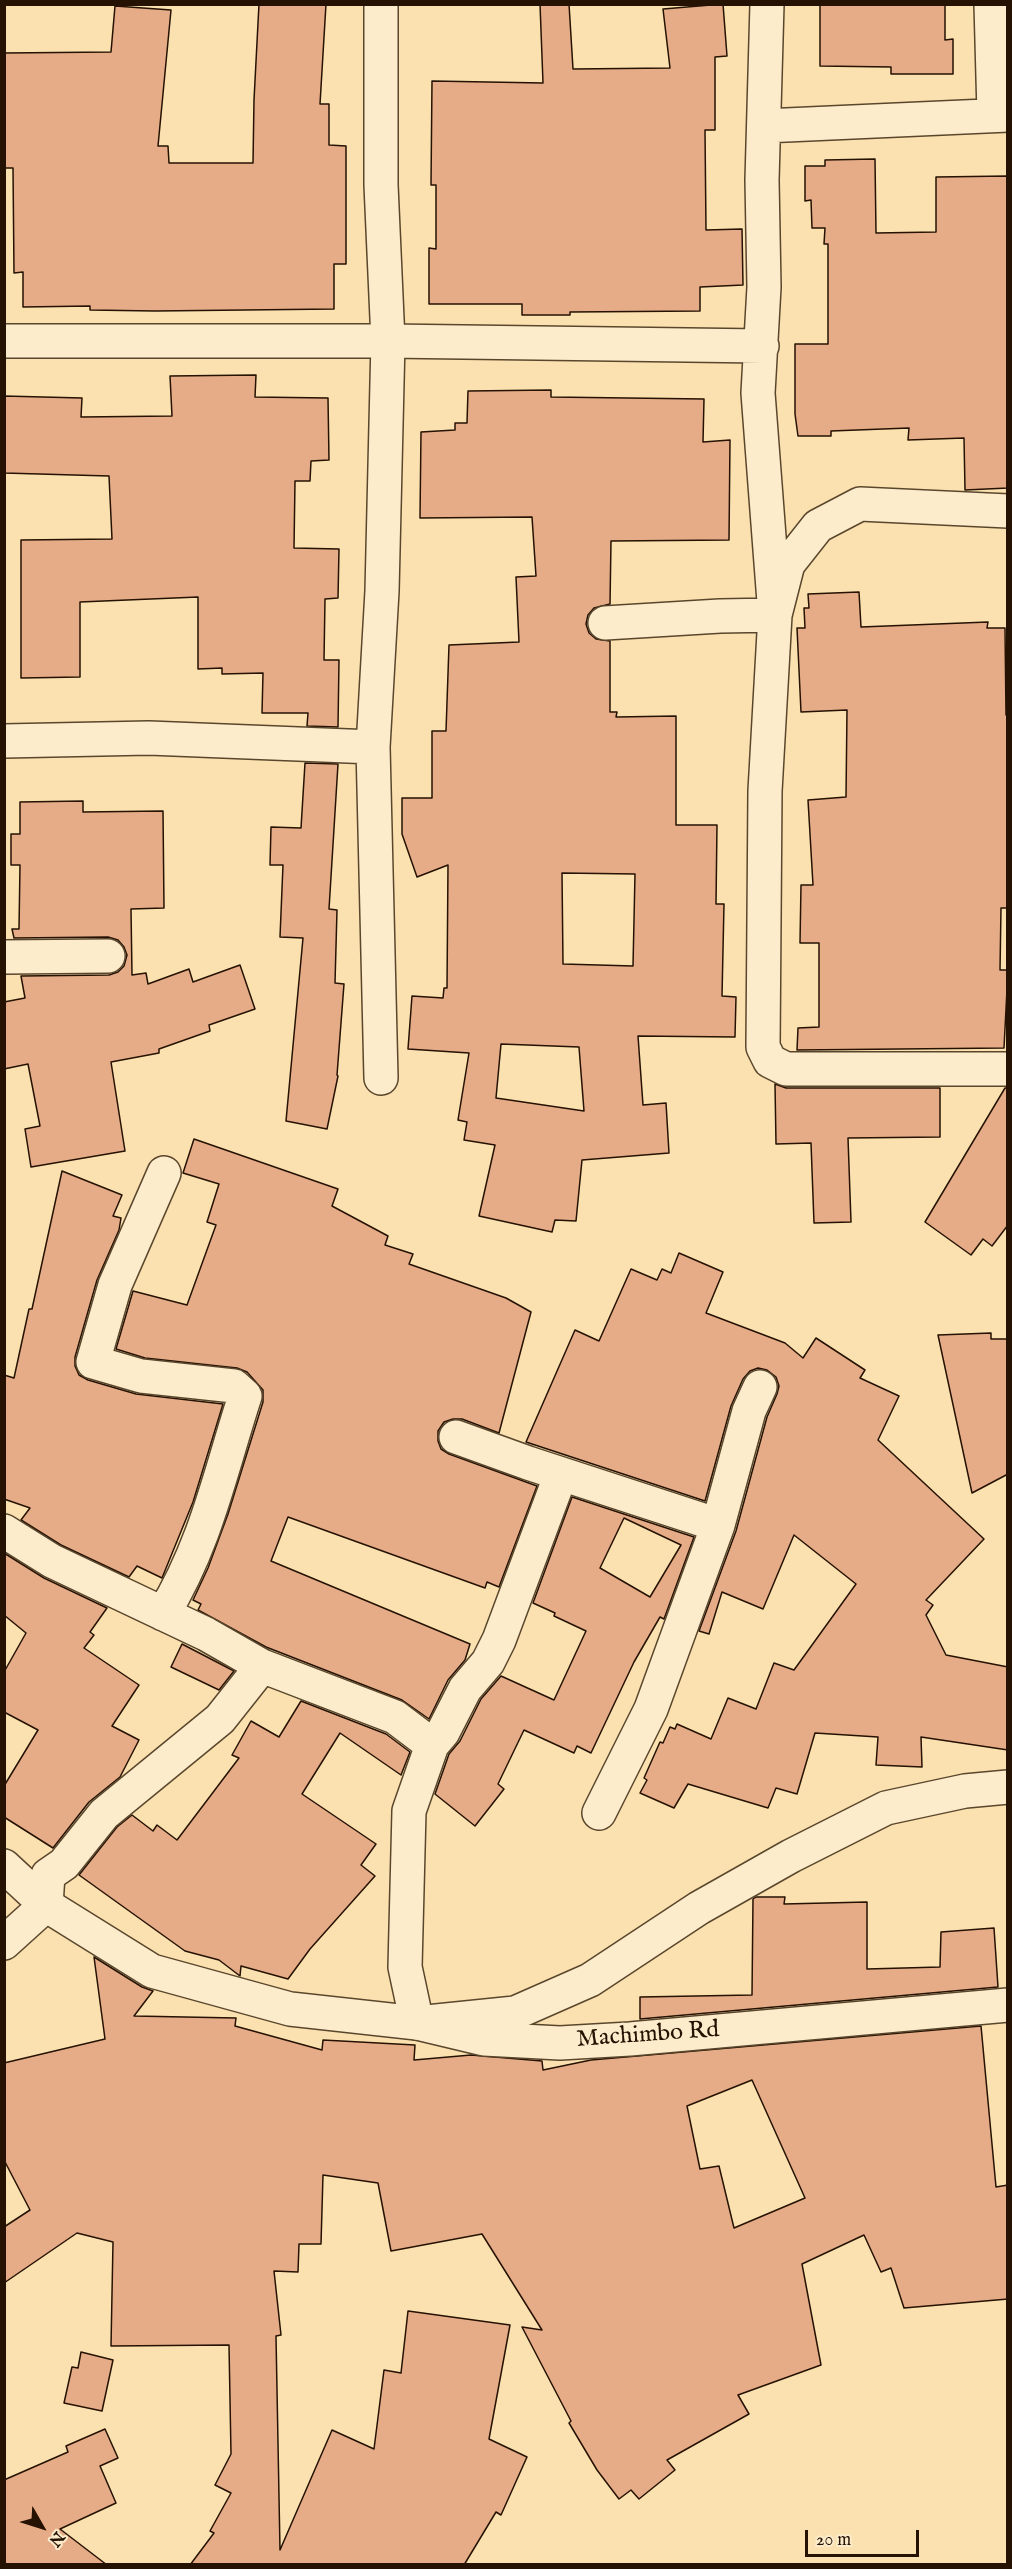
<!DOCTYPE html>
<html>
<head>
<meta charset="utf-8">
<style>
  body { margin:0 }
  #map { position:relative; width:1012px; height:2569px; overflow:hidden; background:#fae1af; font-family:"IM FELL English",serif }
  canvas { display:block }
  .frame { position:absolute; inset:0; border:6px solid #251202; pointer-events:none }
  .north { position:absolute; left:12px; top:2497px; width:60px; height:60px; -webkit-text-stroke:4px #fceccb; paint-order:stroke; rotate:129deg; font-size:16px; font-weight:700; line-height:24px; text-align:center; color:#251202 }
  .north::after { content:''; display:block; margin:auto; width:21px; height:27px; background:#251202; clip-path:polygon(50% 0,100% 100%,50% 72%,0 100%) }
  .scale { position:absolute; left:805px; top:2530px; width:114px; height:27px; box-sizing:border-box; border:3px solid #251202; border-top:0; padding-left:8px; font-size:18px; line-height:21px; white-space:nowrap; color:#251202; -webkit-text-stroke:4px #fceccb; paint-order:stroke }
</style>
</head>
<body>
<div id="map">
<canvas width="1012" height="2569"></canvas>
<div class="frame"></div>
<div class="north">N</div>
<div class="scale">20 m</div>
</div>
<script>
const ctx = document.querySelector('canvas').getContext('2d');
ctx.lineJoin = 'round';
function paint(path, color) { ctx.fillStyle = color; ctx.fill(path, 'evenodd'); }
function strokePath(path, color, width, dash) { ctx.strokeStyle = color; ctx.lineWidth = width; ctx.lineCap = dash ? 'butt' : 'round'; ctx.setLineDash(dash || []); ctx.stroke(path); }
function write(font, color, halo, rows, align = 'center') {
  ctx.font = font + ' "IM FELL English",serif'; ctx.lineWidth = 4.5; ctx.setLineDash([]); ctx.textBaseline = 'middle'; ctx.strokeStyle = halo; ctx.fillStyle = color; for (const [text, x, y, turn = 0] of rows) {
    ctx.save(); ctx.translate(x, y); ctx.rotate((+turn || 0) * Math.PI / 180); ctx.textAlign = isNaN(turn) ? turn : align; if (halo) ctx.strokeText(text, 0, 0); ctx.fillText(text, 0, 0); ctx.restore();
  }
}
const building = new Path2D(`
  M 259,4 L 326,4 L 320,104 L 329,104 L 329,145 L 346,146 L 346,264 L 334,264 L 334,309 L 155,311 L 90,310 L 90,306 L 23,307 L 23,272 L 14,273 L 13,168 L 4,168 L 4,53 L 111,52 L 115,6 L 171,10 L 158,146 L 168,146 L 169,163 L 253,163 L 254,100 Z
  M 540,4 L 569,4 L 573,69 L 670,68 L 663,9 L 723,4 L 727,56 L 715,57 L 715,130 L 705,130 L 706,230 L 742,229 L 743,285 L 700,287 L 700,311 L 570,312 L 570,315 L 522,315 L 522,304 L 429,304 L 429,248 L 436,249 L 436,185 L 431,185 L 432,81 L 543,83 Z
  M 820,4 L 945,4 L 945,40 L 953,39 L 953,74 L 891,74 L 891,67 L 820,66 Z
  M 875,159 L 876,233 L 936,232 L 936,177 L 1008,176 L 1008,488 L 965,490 L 964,438 L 908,440 L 909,428 L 831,431 L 831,436 L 798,436 L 795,414 L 795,344 L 828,344 L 828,244 L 824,244 L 825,228 L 812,228 L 811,200 L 805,201 L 805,166 L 825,166 L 825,160 Z
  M 256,375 L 255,397 L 328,398 L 329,460 L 311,461 L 310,481 L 295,481 L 294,548 L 339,549 L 338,598 L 325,599 L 324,660 L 339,660 L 338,727 L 307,726 L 308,713 L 262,713 L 263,673 L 222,674 L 222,668 L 198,669 L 198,597 L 80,602 L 80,677 L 21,678 L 21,540 L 112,539 L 109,476 L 4,473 L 4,396 L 82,398 L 81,417 L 172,416 L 170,376 Z
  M 551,390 L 551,397 L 704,399 L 703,442 L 730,440 L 729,540 L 611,541 L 610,604 L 594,608 L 588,615 L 586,624 L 589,633 L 596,639 L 610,641 L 610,712 L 617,712 L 616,717 L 676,716 L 676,825 L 717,825 L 716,904 L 724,904 L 722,996 L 736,997 L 735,1037 L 638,1036 L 643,1105 L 666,1103 L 669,1153 L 582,1160 L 576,1221 L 555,1220 L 552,1232 L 479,1216 L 495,1145 L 464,1140 L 467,1122 L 458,1120 L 469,1053 L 408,1049 L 412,996 L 443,998 L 444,988 L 447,988 L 448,865 L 417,877 L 402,834 L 402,798 L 432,798 L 432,731 L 446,731 L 449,645 L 519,642 L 516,577 L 536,576 L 532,517 L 420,518 L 421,432 L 455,430 L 455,423 L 467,423 L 468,391 ZM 562,873 L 635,874 L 633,966 L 563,964 ZM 501,1044 L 579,1047 L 584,1111 L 496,1098 Z
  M 859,592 L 861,627 L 988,622 L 987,628 L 1005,628 L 1006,715 L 1008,715 L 1008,908 L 1001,908 L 1000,970 L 1008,970 L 1004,1048 L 797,1050 L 798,1028 L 819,1027 L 819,943 L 800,943 L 801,885 L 813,885 L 808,800 L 846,797 L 847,710 L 801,712 L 797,628 L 805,628 L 804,608 L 809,608 L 808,594 Z
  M 305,763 L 338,764 L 329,909 L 337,910 L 335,983 L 344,984 L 337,1075 L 338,1076 L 327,1129 L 286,1121 L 303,938 L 280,937 L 283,865 L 270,865 L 271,827 L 301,828 Z
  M 83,801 L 83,812 L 163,811 L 164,908 L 131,909 L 132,975 L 146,973 L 148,984 L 189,969 L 193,982 L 240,965 L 255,1009 L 209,1025 L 210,1031 L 159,1049 L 159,1053 L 111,1062 L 125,1151 L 31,1167 L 25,1129 L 40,1126 L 28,1064 L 4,1069 L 4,1002 L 25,998 L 21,976 L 109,975 L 118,972 L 124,966 L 127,955 L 124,947 L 118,940 L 108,937 L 14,938 L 12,929 L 19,929 L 20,865 L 11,865 L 11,834 L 20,834 L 20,802 Z
  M 775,1084 L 786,1088 L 940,1088 L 940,1137 L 848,1138 L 851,1222 L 814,1223 L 811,1143 L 776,1144 Z
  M 1005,1088 L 1008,1088 L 1008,1225 L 992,1246 L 983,1239 L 971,1255 L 925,1222 Z
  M 194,1139 L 338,1189 L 332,1206 L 388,1236 L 385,1245 L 413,1254 L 409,1264 L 506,1298 L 531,1312 L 499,1433 L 462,1419 L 453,1419 L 444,1422 L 438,1431 L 438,1441 L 441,1449 L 449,1454 L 537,1486 L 499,1587 L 487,1582 L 485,1588 L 288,1517 L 271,1561 L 470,1644 L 465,1660 L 448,1680 L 429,1719 L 402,1700 L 266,1647 L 198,1610 L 201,1604 L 193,1600 L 208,1568 L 228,1514 L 263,1402 L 263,1390 L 247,1372 L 237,1368 L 145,1358 L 116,1349 L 133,1291 L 187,1305 L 216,1225 L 207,1222 L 219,1184 L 183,1173 Z
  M 62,1171 L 122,1195 L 113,1216 L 121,1218 L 119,1230 L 97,1280 L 75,1357 L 75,1366 L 79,1375 L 88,1380 L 136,1394 L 223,1404 L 193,1502 L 162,1578 L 137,1566 L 129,1577 L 61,1545 L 21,1520 L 30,1508 L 4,1499 L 4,1375 L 14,1378 L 29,1309 L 32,1309 Z
  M 679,1253 L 723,1272 L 706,1313 L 785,1343 L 803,1358 L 816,1338 L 865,1370 L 860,1378 L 899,1396 L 878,1440 L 984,1539 L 926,1600 L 933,1605 L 926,1615 L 946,1655 L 1008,1667 L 1008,1750 L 921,1737 L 922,1767 L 876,1765 L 878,1737 L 815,1733 L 797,1794 L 776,1788 L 768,1808 L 688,1784 L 674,1808 L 640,1793 L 647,1780 L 644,1778 L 660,1742 L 663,1743 L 670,1727 L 675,1729 L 677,1724 L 711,1739 L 728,1698 L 756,1709 L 774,1663 L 794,1670 L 856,1584 L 794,1535 L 763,1609 L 722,1592 L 709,1634 L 699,1631 L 736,1531 L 767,1417 L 777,1394 L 779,1386 L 776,1377 L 767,1370 L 758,1368 L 750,1371 L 743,1379 L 731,1406 L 705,1501 L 526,1442 L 575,1330 L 599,1341 L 631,1269 L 657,1280 L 662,1269 L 671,1273 Z
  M 991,1333 L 991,1339 L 1008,1339 L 1008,1474 L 972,1493 L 938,1335 Z
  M 572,1497 L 694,1537 L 664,1619 L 660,1617 L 634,1662 L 591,1753 L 577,1746 L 574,1753 L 524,1730 L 498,1784 L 504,1789 L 475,1826 L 435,1794 L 449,1754 L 460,1741 L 481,1699 L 501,1676 L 554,1700 L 586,1631 L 554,1616 L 555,1613 L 533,1603 ZM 624,1518 L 681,1545 L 650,1597 L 600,1568 Z
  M 4,1553 L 44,1578 L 107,1608 L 90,1632 L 94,1635 L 84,1648 L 139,1685 L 112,1726 L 139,1740 L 120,1777 L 89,1802 L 53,1848 L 4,1817 L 4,1786 L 38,1730 L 4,1712 L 4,1672 L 26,1633 L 4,1615 Z
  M 182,1644 L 234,1671 L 219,1690 L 171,1667 Z
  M 301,1701 L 386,1734 L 410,1752 L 401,1775 L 340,1733 L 302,1794 L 376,1844 L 361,1865 L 375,1876 L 310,1949 L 288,1979 L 241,1966 L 240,1976 L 219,1960 L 185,1951 L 79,1875 L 117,1827 L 132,1815 L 153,1831 L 157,1825 L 177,1840 L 239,1758 L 232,1755 L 251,1721 L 279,1737 Z
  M 756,1897 L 785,1897 L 784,1904 L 867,1902 L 867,1969 L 940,1967 L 941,1932 L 994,1928 L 998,1987 L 640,2019 L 640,1997 L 752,1995 L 753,1899 Z
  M 94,1957 L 142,1987 L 153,1991 L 134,2016 L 236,2018 L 235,2026 L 322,2050 L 323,2040 L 415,2045 L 414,2060 L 471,2055 L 542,2061 L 543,2070 L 591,2060 L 981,2026 L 996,2187 L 1008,2185 L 1008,2299 L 904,2308 L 891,2268 L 881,2272 L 864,2235 L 802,2264 L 821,2365 L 738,2395 L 749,2414 L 667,2460 L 675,2470 L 639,2499 L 631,2490 L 619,2499 L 597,2470 L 569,2423 L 571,2421 L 522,2327 L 542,2330 L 482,2234 L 391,2251 L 378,2183 L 323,2175 L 321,2244 L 299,2244 L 298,2272 L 274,2271 L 281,2335 L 276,2336 L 280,2550 L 332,2430 L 374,2449 L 384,2370 L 401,2373 L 408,2311 L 510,2325 L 489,2439 L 527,2457 L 501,2515 L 496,2512 L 464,2565 L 190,2565 L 214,2533 L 210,2531 L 231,2493 L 215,2485 L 231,2454 L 229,2345 L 111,2346 L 113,2242 L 77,2233 L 4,2283 L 4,2227 L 30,2210 L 4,2160 L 4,2063 L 105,2039 ZM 752,2080 L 805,2198 L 734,2228 L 719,2166 L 700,2169 L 687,2106 Z
  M 81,2352 L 113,2360 L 102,2411 L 64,2403 L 72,2367 L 78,2368 Z
  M 105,2429 L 118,2458 L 100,2466 L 116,2503 L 60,2529 L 107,2565 L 4,2565 L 4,2480 L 68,2452 L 66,2446 Z`);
const minor = new Path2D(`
  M 381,4 L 381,185 L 388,341 L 382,591 L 373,747 L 381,1078
  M 991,4 L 994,114
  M 764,126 L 1008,115
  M 4,341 L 388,341 L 762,346
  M 1008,511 L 860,504 L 818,526 L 788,564 L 775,615 L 765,791 L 763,1047 L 770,1061 L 786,1069 L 1008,1069
  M 605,623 L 720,616 L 775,615 L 758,393 L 764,287 L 762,180 L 767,4
  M 4,741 L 149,738 L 373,747
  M 4,957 L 108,956
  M 456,1437 L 528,1463 L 718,1525
  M 561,1474 L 499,1640 L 488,1662 L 465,1689 L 443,1732 L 432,1745 L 409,1811 L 405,1967 L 417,2023 L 484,2039 L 560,2043 L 630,2039 L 1008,2005
  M 4,1531 L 52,1561 L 206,1634 L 262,1666 L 395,1717 L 432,1745
  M 163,1614 C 206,1544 220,1473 245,1396 L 234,1386 L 141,1376 L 93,1362 L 115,1285 L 164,1173
  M 599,1813 L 651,1709 L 718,1525 L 749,1411 L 760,1387
  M 46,1905 L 48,1875 L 64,1864 L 104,1814 L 220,1719 L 262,1666`);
const tertiary = new Path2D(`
  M 4,1866 L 46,1905 L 152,1971 L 290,2009 L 417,2023 L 515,2013 L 590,1980 L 699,1908 L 791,1856 L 886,1808 L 965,1791 L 1008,1787
  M 4,1943 L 46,1905`);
const streetNames = [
  ["Machimbo Rd",648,2036,-4]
];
paint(building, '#e6ac88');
strokePath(building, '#251202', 1.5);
strokePath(minor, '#5a462d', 36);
strokePath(tertiary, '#5a462d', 36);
strokePath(minor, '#fceccb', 33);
strokePath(tertiary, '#fceccb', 33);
write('24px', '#251202', '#fceccb', streetNames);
</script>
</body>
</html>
